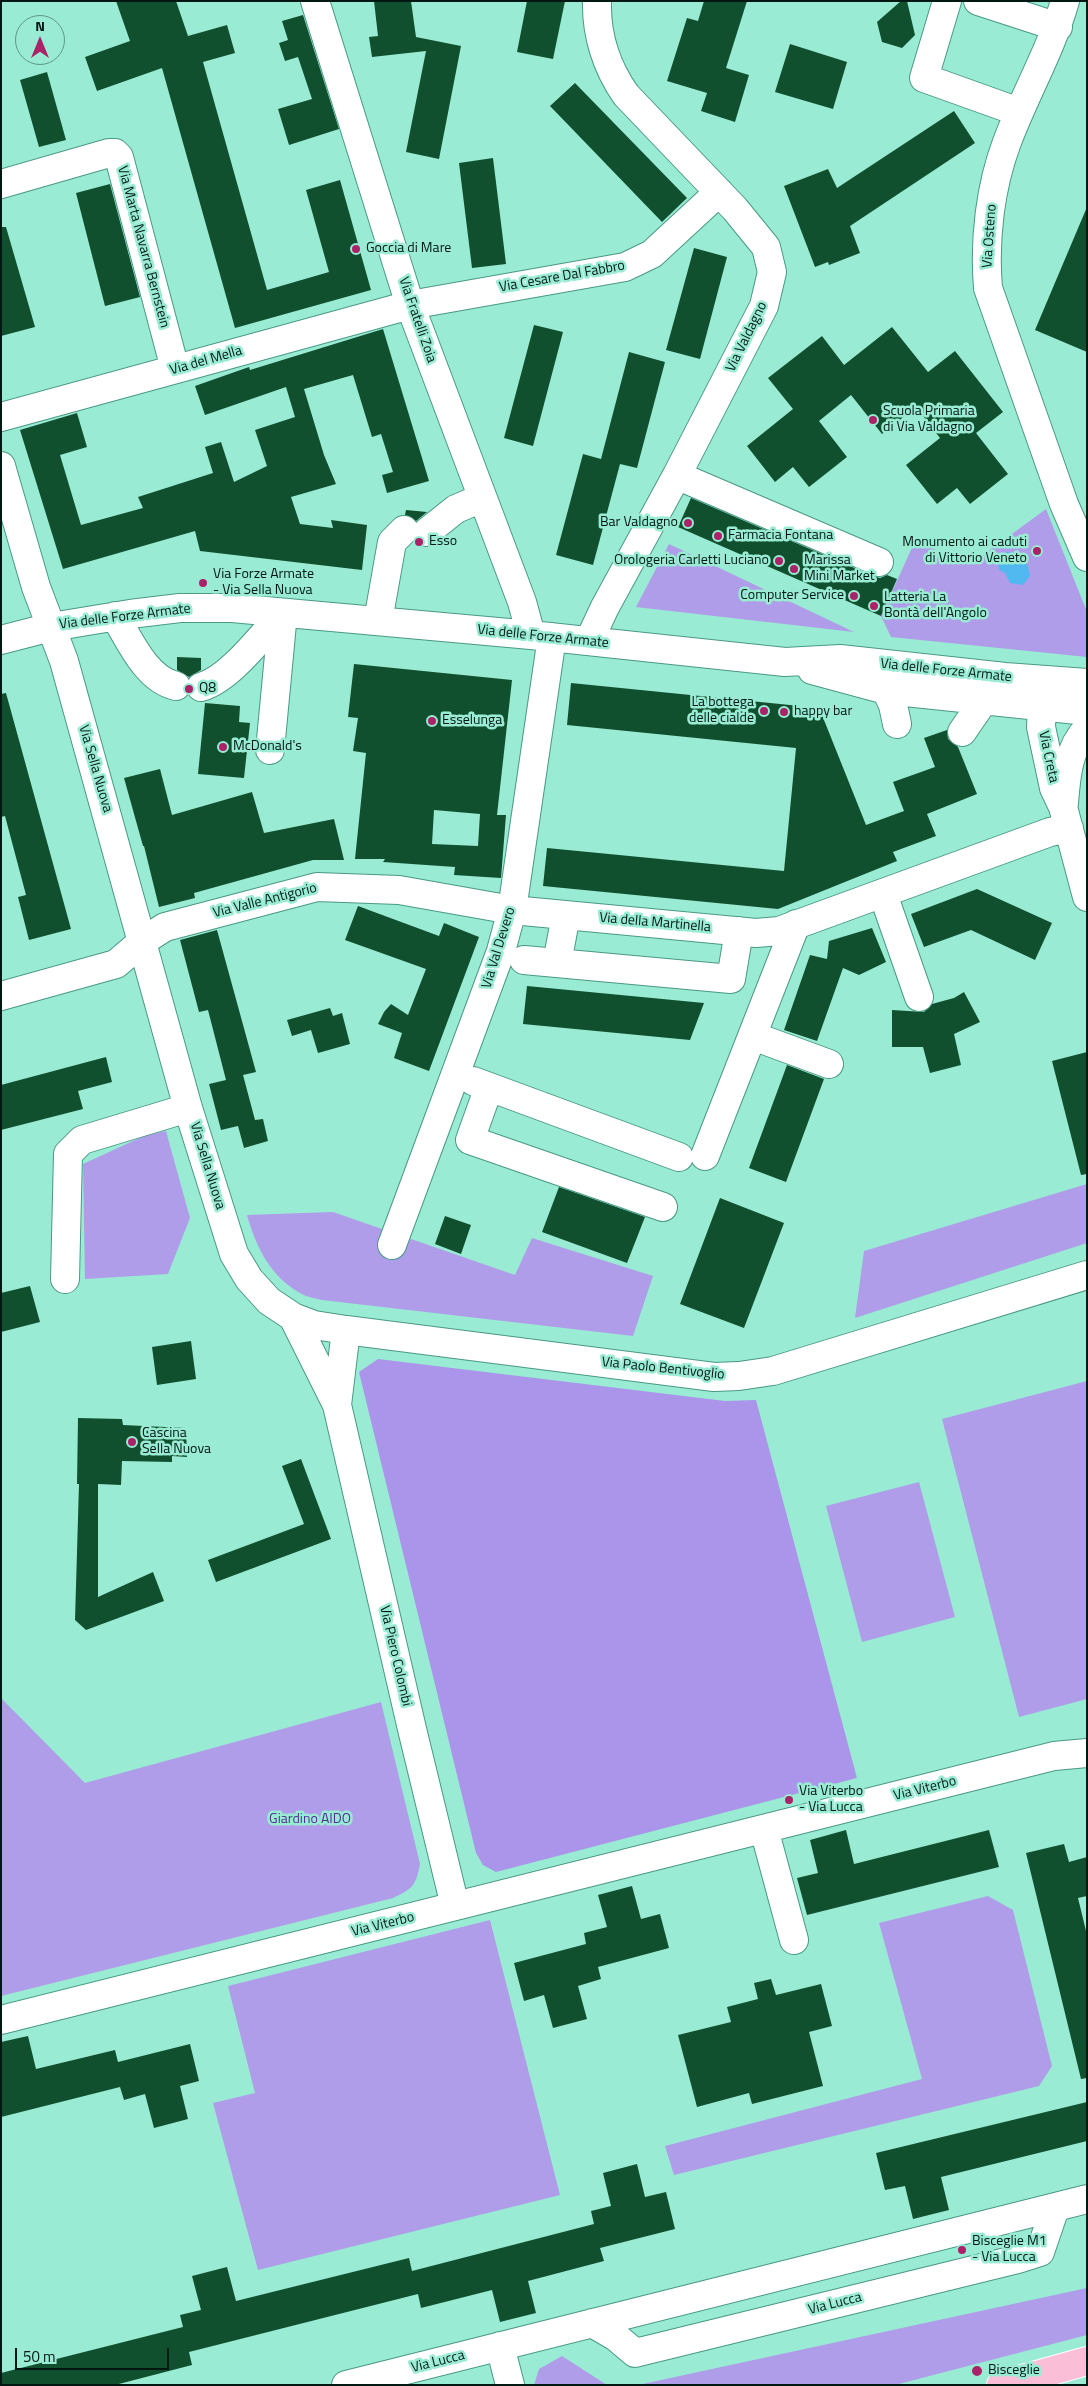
<!DOCTYPE html>
<html>
<head>
<meta charset="utf-8">
<style>
  body { margin:0 }
  #map { position:relative; width:1088px; height:2386px; overflow:hidden; background:#9aebd4; font-family:"Titillium Web",sans-serif }
  canvas { display:block }
  .frame { position:absolute; inset:0; border:2px solid #011812; pointer-events:none }
  .north { position:absolute; left:15px; top:15px; width:50px; height:50px; box-sizing:border-box; background:#9aebd4; border:1px solid #5d9786; border-radius:50%; rotate:0deg; font-size:14px; font-weight:700; line-height:20px; text-align:center; color:#011812 }
  .north::after { content:''; display:block; margin:auto; width:18px; height:22px; background:#aa2268; clip-path:polygon(50% 0,100% 100%,50% 72%,0 100%) }
  .scale { position:absolute; left:15px; top:2348px; width:154px; height:22px; box-sizing:border-box; border:2px solid #011812; border-top:0; padding-left:6px; font-size:15px; line-height:18px; white-space:nowrap; color:#011812; -webkit-text-stroke:4px #9aebd4; paint-order:stroke }
</style>
</head>
<body>
<div id="map">
<canvas width="1088" height="2386"></canvas>
<div class="frame"></div>
<div class="north">N</div>
<div class="scale">50 m</div>
</div>
<script>
const ctx = document.querySelector('canvas').getContext('2d');
ctx.lineJoin = 'round';
function paint(path, color) { ctx.fillStyle = color; ctx.fill(path, 'evenodd'); }
function strokePath(path, color, width, dash) { ctx.strokeStyle = color; ctx.lineWidth = width; ctx.lineCap = dash ? 'butt' : 'round'; ctx.setLineDash(dash || []); ctx.stroke(path); }
function write(font, color, halo, rows, align = 'center') {
  ctx.font = font + ' "Titillium Web",sans-serif'; ctx.lineWidth = 5; ctx.setLineDash([]); ctx.textBaseline = 'middle'; ctx.strokeStyle = halo; ctx.fillStyle = color; for (const [text, x, y, turn = 0] of rows) {
    ctx.save(); ctx.translate(x, y); ctx.rotate((+turn || 0) * Math.PI / 180); ctx.textAlign = isNaN(turn) ? turn : align; if (halo) ctx.strokeText(text, 0, 0); ctx.fillText(text, 0, 0); ctx.restore();
  }
}
const green = new Path2D(`
  M 1046,509 L 1087,612 L 1087,657 L 891,637 L 881,616 L 915,541 L 971,564 Z
  M 669,544 L 854,632 L 636,607 Z
  M 166,1131 L 190,1218 L 168,1274 L 85,1279 L 83,1164 L 144,1136 Z
  M 1087,1184 L 1087,1243 L 855,1318 L 864,1251 Z
  M 333,1212 L 515,1275 L 532,1238 L 653,1276 L 633,1336 L 322,1300 C 315,1298 306,1297 300,1293 C 270,1276 256,1247 247,1215 Z
  M 1087,1381 L 1087,1699 L 1019,1717 L 942,1419 Z
  M 919,1482 L 955,1617 L 862,1642 L 826,1506 Z
  M 1,1698 L 85,1783 L 381,1702 L 420,1864 C 416,1885 413,1889 393,1898 L 1,1996 Z
  M 988,1896 L 1013,1910 L 1052,2066 L 1039,2086 L 674,2175 L 665,2146 L 922,2079 L 879,1923 Z
  M 490,1920 L 560,2195 L 258,2270 L 213,2103 L 255,2093 L 228,1986 Z
  M 1087,2288 L 1087,2335 L 895,2385 L 638,2385 Z
  M 562,2356 L 607,2385 L 534,2385 L 539,2369 Z`);
const forest = new Path2D(`
  M 378,1359 L 725,1401 L 756,1400 L 857,1778 L 496,1872 L 483,1865 L 476,1853 L 359,1372 Z`);
const water = new Path2D(`
  M 1006,552 L 1017,553 L 1028,566 L 1030,576 L 1023,585 L 1010,583 L 1005,573 L 999,570 L 998,560 Z`);
const building = new Path2D(`
  M 116,1 L 176,1 L 188,36 L 227,25 L 235,53 L 203,62 L 267,290 L 329,272 L 306,190 L 340,180 L 371,290 L 235,328 L 162,68 L 97,91 L 85,57 L 130,41 Z
  M 374,1 L 411,1 L 416,37 L 461,46 L 439,159 L 406,152 L 426,51 L 372,57 L 369,37 L 378,36 Z
  M 527,1 L 565,1 L 553,59 L 517,52 Z
  M 704,1 L 747,1 L 726,68 L 749,75 L 735,122 L 701,111 L 707,93 L 667,81 L 687,18 L 698,21 Z
  M 901,1 L 907,1 L 915,35 L 902,48 L 882,42 L 877,22 Z
  M 303,15 L 339,129 L 289,145 L 278,109 L 312,99 L 298,57 L 285,61 L 279,43 L 288,40 L 282,21 Z
  M 790,44 L 847,62 L 833,109 L 775,92 Z
  M 47,72 L 66,140 L 39,147 L 20,80 Z
  M 575,83 L 687,198 L 662,222 L 550,106 Z
  M 954,111 L 975,143 L 850,226 L 860,253 L 829,265 L 828,262 L 815,267 L 784,186 L 828,169 L 837,188 Z
  M 493,158 L 506,264 L 472,268 L 459,163 Z
  M 110,184 L 140,297 L 105,306 L 76,193 Z
  M 1087,207 L 1087,352 L 1035,330 Z
  M 1,227 L 6,227 L 35,327 L 1,336 Z
  M 694,248 L 727,257 L 700,359 L 666,350 Z
  M 534,325 L 563,332 L 533,446 L 504,438 Z
  M 892,327 L 928,372 L 955,351 L 1003,412 L 976,433 L 1008,474 L 970,504 L 957,488 L 937,504 L 906,465 L 940,438 L 916,407 L 882,434 L 851,395 L 819,421 L 847,457 L 809,487 L 793,467 L 775,482 L 747,446 L 793,409 L 768,378 L 822,336 L 844,365 Z
  M 383,329 L 429,481 L 387,493 L 382,475 L 393,472 L 381,434 L 372,437 L 353,375 L 304,389 L 324,455 L 336,484 L 291,497 L 300,524 L 333,528 L 331,520 L 367,525 L 362,570 L 200,551 L 195,531 L 63,569 L 20,430 L 77,413 L 87,447 L 60,455 L 81,525 L 143,508 L 138,497 L 213,473 L 205,447 L 221,442 L 234,482 L 267,466 L 255,430 L 295,417 L 286,387 L 205,415 L 195,386 L 249,367 L 250,370 Z
  M 629,352 L 665,362 L 637,468 L 620,464 L 593,565 L 556,555 L 583,454 L 601,459 Z
  M 691,498 L 873,576 L 880,578 L 887,575 L 897,579 L 881,616 L 678,527 Z
  M 406,510 L 427,512 L 416,521 L 405,515 Z
  M 177,657 L 201,658 L 201,670 L 189,677 L 177,670 Z
  M 354,664 L 512,680 L 497,815 L 506,815 L 501,878 L 454,875 L 455,867 L 383,862 L 385,859 L 355,859 L 366,753 L 353,751 L 358,718 L 348,717 ZM 434,810 L 480,814 L 478,846 L 432,844 Z
  M 571,683 L 800,706 L 799,714 L 822,715 L 866,825 L 904,811 L 893,782 L 935,767 L 924,738 L 947,730 L 948,739 L 958,747 L 977,794 L 927,814 L 936,836 L 893,852 L 897,861 L 778,909 L 543,886 L 547,848 L 784,871 L 796,748 L 567,725 Z
  M 6,693 L 71,929 L 29,940 L 18,897 L 26,895 L 5,816 L 1,817 L 1,694 Z
  M 205,703 L 240,706 L 239,722 L 250,723 L 244,778 L 198,774 Z
  M 160,769 L 172,815 L 252,792 L 264,833 L 334,819 L 344,860 L 313,860 L 194,893 L 195,898 L 159,907 L 144,846 L 143,846 L 124,778 Z
  M 977,889 L 1052,923 L 1035,960 L 971,930 L 924,947 L 911,914 Z
  M 358,906 L 439,936 L 444,923 L 479,937 L 429,1071 L 394,1058 L 402,1033 L 378,1024 L 384,1012 L 391,1004 L 408,1015 L 426,969 L 345,940 Z
  M 872,928 L 886,962 L 859,975 L 843,968 L 817,1041 L 784,1030 L 810,955 L 827,959 L 829,941 Z
  M 217,930 L 256,1072 L 243,1075 L 255,1120 L 263,1119 L 268,1141 L 244,1148 L 238,1126 L 221,1130 L 209,1084 L 226,1080 L 208,1010 L 199,1012 L 180,940 Z
  M 527,986 L 704,1003 L 690,1040 L 523,1024 Z
  M 964,992 L 980,1022 L 954,1034 L 961,1065 L 930,1073 L 923,1047 L 892,1047 L 892,1010 L 924,1012 L 932,1004 L 954,998 Z
  M 330,1008 L 333,1016 L 342,1013 L 350,1044 L 318,1053 L 311,1030 L 292,1036 L 287,1020 Z
  M 1087,1052 L 1087,1174 L 1081,1175 L 1052,1061 Z
  M 106,1057 L 112,1082 L 78,1091 L 83,1109 L 1,1130 L 1,1085 Z
  M 787,1065 L 824,1079 L 786,1182 L 749,1168 Z
  M 559,1187 L 645,1217 L 627,1263 L 542,1232 Z
  M 720,1198 L 784,1223 L 744,1328 L 680,1304 Z
  M 445,1216 L 471,1225 L 461,1254 L 435,1244 Z
  M 30,1286 L 40,1322 L 1,1332 L 1,1293 Z
  M 191,1341 L 196,1379 L 157,1385 L 152,1347 Z
  M 78,1418 L 122,1419 L 123,1425 L 186,1428 L 187,1457 L 172,1456 L 172,1462 L 122,1461 L 121,1485 L 98,1484 L 98,1597 L 153,1572 L 164,1601 L 86,1630 L 75,1620 L 79,1484 L 77,1484 Z
  M 301,1459 L 331,1539 L 216,1582 L 208,1560 L 304,1524 L 282,1466 Z
  M 846,1830 L 854,1864 L 989,1830 L 999,1867 L 807,1915 L 797,1878 L 818,1873 L 810,1840 Z
  M 1064,1844 L 1069,1862 L 1087,1857 L 1087,1896 L 1078,1898 L 1087,1935 L 1087,2078 L 1081,2079 L 1026,1853 Z
  M 632,1886 L 641,1919 L 660,1914 L 669,1948 L 598,1967 L 601,1979 L 578,1986 L 587,2019 L 553,2028 L 544,1995 L 524,2001 L 514,1963 L 586,1944 L 584,1933 L 607,1927 L 598,1895 Z
  M 771,1979 L 776,1995 L 821,1984 L 832,2026 L 809,2032 L 823,2086 L 752,2104 L 749,2093 L 697,2107 L 678,2035 L 731,2022 L 727,2007 L 758,1999 L 754,1983 Z
  M 28,2036 L 36,2069 L 115,2050 L 118,2062 L 190,2044 L 199,2081 L 180,2086 L 188,2119 L 154,2128 L 145,2094 L 124,2100 L 120,2087 L 1,2117 L 1,2042 Z
  M 1087,2102 L 1087,2141 L 941,2177 L 949,2210 L 913,2219 L 905,2186 L 885,2190 L 876,2153 Z
  M 637,2164 L 645,2197 L 666,2192 L 675,2229 L 600,2248 L 604,2261 L 528,2281 L 536,2313 L 500,2322 L 492,2290 L 421,2308 L 418,2294 L 189,2352 L 192,2365 L 115,2385 L 1,2385 L 1,2373 L 183,2327 L 180,2315 L 201,2310 L 192,2276 L 227,2267 L 236,2301 L 409,2258 L 412,2271 L 594,2224 L 591,2211 L 611,2206 L 603,2173 Z`);
const minor = new Path2D(`
  M 315,1 L 410,305 L 522,602 L 531,635
  M 947,1 L 924,78 L 1019,112
  M 978,1 L 1058,27
  M 1065,1 C 1051,50 1025,94 1007,142 C 990,187 984,240 988,288 L 1064,504 L 1087,557
  M 1,184 L 109,153 L 115,153 L 119,157 L 175,369
  M 1,417 L 410,305 L 625,267 L 652,254 L 719,192
  M 1,466 L 36,587 L 64,661 L 188,1108 L 234,1254 L 249,1279 L 269,1301 L 293,1317 L 314,1325 L 346,1330 L 714,1377 L 739,1376 L 773,1371 L 1087,1275
  M 690,481 L 879,562
  M 427,532 L 456,509 L 482,498
  M 115,616 C 130,641 146,679 176,686
  M 378,621 L 392,542 L 404,530
  M 1,640 L 51,627 L 130,614 L 180,608 L 232,608 L 531,635 L 785,662 L 840,659 L 1005,677 L 1087,683
  M 589,641 L 605,607 L 677,475 L 764,306 L 772,272 L 766,247 L 735,209 L 626,95 C 607,68 596,35 597,1
  M 812,670 L 886,690 L 1087,711
  M 201,687 C 230,679 262,635 283,613
  M 886,690 L 893,705 L 897,724
  M 1052,690 L 1042,706 L 1041,727 L 1054,788 L 1063,807 L 1087,897
  M 962,732 L 984,700 L 979,685
  M 270,750 L 283,613
  M 1064,803 C 1066,778 1068,748 1087,729
  M 883,894 L 919,997
  M 524,960 L 731,979 L 739,931
  M 557,963 L 566,915
  M 1,996 L 116,964 L 143,941 L 165,927 L 317,887 L 399,890 L 512,910 L 756,933 L 779,931 L 1050,832 L 1069,828
  M 753,1036 L 829,1064
  M 473,1081 L 679,1157
  M 489,1087 L 470,1140 L 663,1207
  M 705,1156 L 796,924
  M 392,1245 L 501,951 L 512,910 L 552,637
  M 65,1279 L 68,1154 L 82,1140 L 188,1108
  M 293,1317 L 337,1405 L 412,1729 L 455,1906
  M 337,1405 L 346,1330
  M 764,1829 L 794,1940
  M 1,2020 L 1054,1756 L 1087,1753
  M 592,2323 L 616,2337 L 635,2353 L 1018,2259 L 1040,2252 L 1055,2208
  M 500,2346 L 510,2385
  M 346,2385 L 1087,2199`);
const major = new Path2D(`
  M 1001,2385 L 1087,2361`);
const markers = [
  [356,249,5,"#aa2268"],
  [873,420,5,"#aa2268"],
  [688,523,5,"#aa2268"],
  [718,536,5,"#aa2268"],
  [419,542,5,"#aa2268"],
  [1037,551,5,"#aa2268"],
  [779,561,5,"#aa2268"],
  [794,569,5,"#aa2268"],
  [203,583,5,"#aa2268"],
  [854,596,5,"#aa2268"],
  [874,606,5,"#aa2268"],
  [189,689,5,"#aa2268"],
  [764,711,5,"#aa2268"],
  [784,712,5,"#aa2268"],
  [432,721,5,"#aa2268"],
  [223,747,5,"#aa2268"],
  [132,1442,5,"#aa2268"],
  [789,1800,5,"#aa2268"],
  [962,2250,5,"#aa2268"],
  [977,2371,6,"#aa2268"]
];
const streetNames = [
  ["Via Osteno",990,236,-86],
  ["Via Marta Navarra Bernstein",143,247,75],
  ["Via Cesare Dal Fabbro",562,277,-10],
  ["Via Fratelli Zoia",417,320,71],
  ["Via Valdagno",747,337,-64],
  ["Via del Mella",206,361,-16],
  ["Via delle Forze Armate",125,617,-7],
  ["Via delle Forze Armate",543,637,6],
  ["Via delle Forze Armate",946,671,6],
  ["Via Creta",1048,757,78],
  ["Via Sella Nuova",95,769,74],
  ["Via Valle Antigorio",265,901,-14],
  ["Via della Martinella",655,923,5],
  ["Via Val Devero",499,948,-73],
  ["Via Sella Nuova",207,1166,73],
  ["Via Paolo Bentivoglio",663,1369,6],
  ["Via Piero Colombi",395,1656,77],
  ["Via Viterbo",925,1789,-14],
  ["Via Viterbo",383,1925,-14],
  ["Via Lucca",835,2304,-14],
  ["Via Lucca",438,2362,-14]
];
const poiNames = [
  ["Goccia di Mare",366,249],
  ["Scuola Primaria",883,412],
  ["di Via Valdagno",883,428],
  ["Bar Valdagno",678,523,"right"],
  ["Farmacia Fontana",728,536],
  ["Esso",429,542],
  ["Monumento ai caduti",1027,543,"right"],
  ["di Vittorio Veneto",1027,559,"right"],
  ["Orologeria Carletti Luciano",769,561,"right"],
  ["Marissa",804,561],
  ["Mini Market",804,577],
  ["Via Forze Armate",213,575],
  ["- Via Sella Nuova",213,591],
  ["Computer Service",844,596,"right"],
  ["Latteria La",884,598],
  ["Bontà dell'Angolo",884,614],
  ["Q8",199,689],
  ["La bottega",754,703,"right"],
  ["delle cialde",754,719,"right"],
  ["happy bar",794,712],
  ["Esselunga",442,721],
  ["McDonald's",233,747],
  ["Cascina",142,1434],
  ["Sella Nuova",142,1450],
  ["Via Viterbo",799,1792],
  ["- Via Lucca",799,1808],
  ["Bisceglie M1",972,2242],
  ["- Via Lucca",972,2258],
  ["Bisceglie",988,2371]
];
const parkNames = [
  ["Giardino AIDO",310,1820]
];
paint(green, '#af9de9');
paint(forest, '#aa95ea');
paint(water, '#51b9ef');
paint(building, '#11502e');
strokePath(minor, '#499985', 30);
strokePath(major, '#fff', 30);
strokePath(minor, '#fff', 28);
strokePath(major, '#fabed6', 28);
for (const [x, y, r, color] of markers) { const dot = new Path2D(); dot.arc(x, y, r, 0, 2 * Math.PI); ctx.fillStyle = color; ctx.fill(dot); strokePath(dot, '#9aebd4', 2); }
write('14px', '#011812', '#9aebd4', streetNames);
write('14px', '#011812', '#9aebd4', poiNames, 'left');
write('14px', '#523092', '#9aebd4', parkNames);
</script>
</body>
</html>
